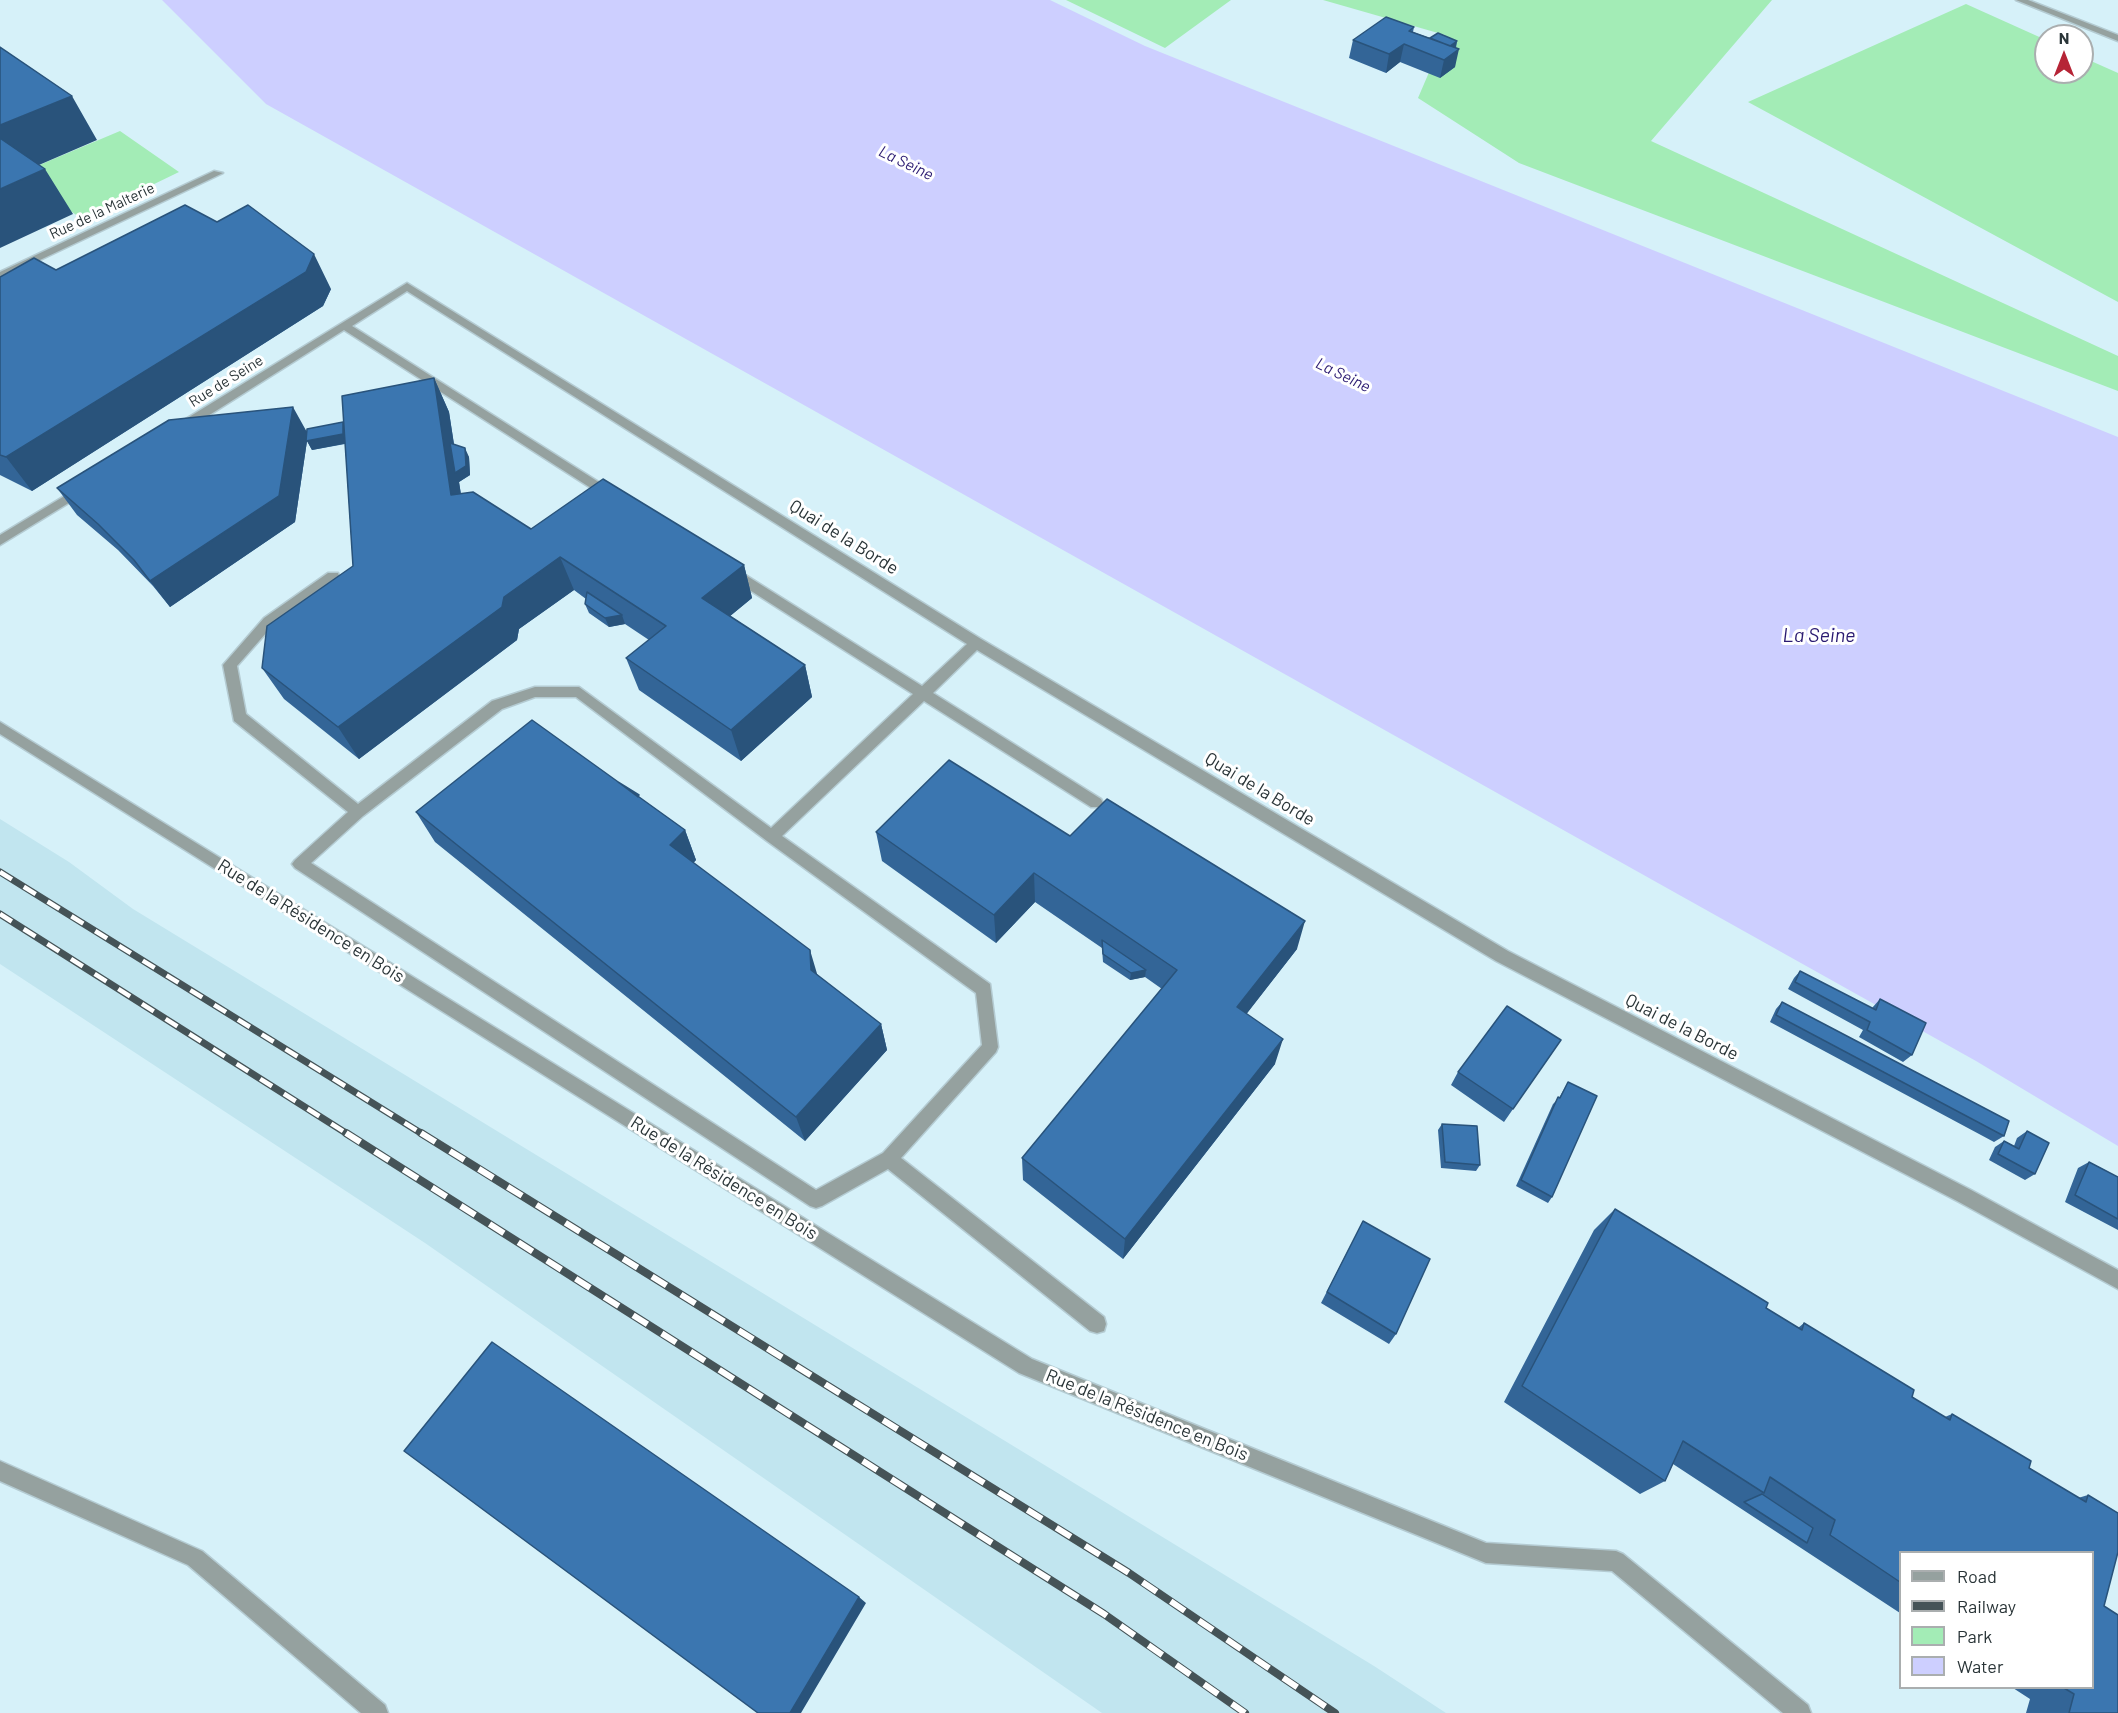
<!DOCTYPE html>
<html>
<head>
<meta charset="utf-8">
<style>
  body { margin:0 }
  #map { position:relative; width:2118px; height:1713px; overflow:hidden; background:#d6f1f9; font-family:Barlow,sans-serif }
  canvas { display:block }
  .legend { position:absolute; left:1899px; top:1551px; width:195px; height:138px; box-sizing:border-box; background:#fff; border:2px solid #aaaeaf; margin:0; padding:8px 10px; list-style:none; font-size:18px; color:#2a3538 }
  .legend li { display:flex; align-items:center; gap:12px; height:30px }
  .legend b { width:30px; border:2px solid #aaaeaf }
  .north { position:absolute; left:2034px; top:24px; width:60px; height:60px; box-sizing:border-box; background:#fff; border:2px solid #aaaeaf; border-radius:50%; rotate:0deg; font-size:16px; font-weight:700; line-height:24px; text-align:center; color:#2a3538 }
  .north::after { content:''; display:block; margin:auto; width:21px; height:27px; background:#b62436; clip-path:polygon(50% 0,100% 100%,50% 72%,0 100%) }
</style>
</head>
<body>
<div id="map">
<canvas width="2118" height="1713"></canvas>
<ul class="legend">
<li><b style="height:8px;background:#95a19f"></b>Road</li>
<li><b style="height:8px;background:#455357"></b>Railway</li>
<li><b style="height:16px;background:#a3ecb6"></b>Park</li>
<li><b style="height:16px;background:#cdcfff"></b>Water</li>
</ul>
<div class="north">N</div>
</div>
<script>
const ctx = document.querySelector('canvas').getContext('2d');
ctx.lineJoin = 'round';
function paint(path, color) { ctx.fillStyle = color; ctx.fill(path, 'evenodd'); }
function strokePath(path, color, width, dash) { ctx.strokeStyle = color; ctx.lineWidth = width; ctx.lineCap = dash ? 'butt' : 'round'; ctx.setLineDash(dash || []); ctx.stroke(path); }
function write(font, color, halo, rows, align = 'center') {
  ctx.font = font + ' Barlow,sans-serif'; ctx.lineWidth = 6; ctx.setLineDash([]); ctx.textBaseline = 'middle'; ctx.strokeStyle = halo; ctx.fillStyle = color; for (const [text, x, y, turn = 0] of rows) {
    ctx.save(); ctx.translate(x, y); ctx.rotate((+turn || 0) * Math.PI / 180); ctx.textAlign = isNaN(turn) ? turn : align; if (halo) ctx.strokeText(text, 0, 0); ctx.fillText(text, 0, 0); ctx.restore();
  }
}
const built = new Path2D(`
  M 0,819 L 69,862 L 133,909 L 1374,1666 L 1446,1713 L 1102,1713 L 425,1243 L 0,964 Z`);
const green = new Path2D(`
  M 1066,0 L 1231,0 L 1165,48 Z
  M 1323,0 L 1772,0 L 1651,141 L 2118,356 L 2118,391 L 1519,163 L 1418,98 L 1445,35 Z
  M 1966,4 L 2046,40 L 2046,72 L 2082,72 L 2082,57 L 2118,73 L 2118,302 L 1748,102 Z
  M 120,131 L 179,172 L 82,219 L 18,174 Z`);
const water = new Path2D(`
  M 162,0 L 1050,0 L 1145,46 L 2118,437 L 2118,1146 L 1976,1061 L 266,104 Z`);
const minor = new Path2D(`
  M 2016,0 L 2028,0 L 2118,35 L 2118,41 Z
  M 214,171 L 223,173 L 0,279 L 0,272 Z
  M 407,283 L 981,639 L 1508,951 L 1971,1190 L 2118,1270 L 2118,1289 L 1959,1202 L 1496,961 L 977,650 L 933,693 L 1101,799 L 1103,803 L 1101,807 L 1091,807 L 924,701 L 782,836 L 990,984 L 998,1047 L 996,1052 L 901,1158 L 1104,1317 L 1106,1324 L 1104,1331 L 1097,1333 L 1090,1331 L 888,1169 L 822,1206 L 816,1208 L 810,1206 L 295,868 L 292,864 L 295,860 L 348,812 L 234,721 L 223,665 L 264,618 L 328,573 L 338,573 L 339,576 L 338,579 L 274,624 L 237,666 L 246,714 L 358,804 L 492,701 L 535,687 L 579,687 L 771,828 L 913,694 L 726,575 L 725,572 L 726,569 L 736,569 L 922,686 L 967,644 L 407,291 L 352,326 L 616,493 L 618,496 L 616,499 L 608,499 L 344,330 L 184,431 L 176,431 L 176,425 ZM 535,697 L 576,697 L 767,841 L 976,993 L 982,1045 L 883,1153 L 816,1190 L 311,863 L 363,816 L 502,709 Z
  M 81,486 L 87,490 L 85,493 L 0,545 L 0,535 Z
  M 0,722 L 1032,1359 L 1486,1543 L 1616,1551 L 1623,1554 L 1808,1705 L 1811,1713 L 1783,1713 L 1612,1571 L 1486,1563 L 1019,1373 L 0,734 Z
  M 0,1461 L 202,1551 L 385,1705 L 388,1713 L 361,1713 L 188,1565 L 0,1481 Z`);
const railFar1 = new Path2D(`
  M 0,872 L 424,1135
  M 0,914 L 349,1135`);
const rail = new Path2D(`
  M 346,1133 L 1104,1614 L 1245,1713
  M 421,1133 L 1129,1573 L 1335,1713`);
const wall = new Path2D(`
  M 1414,27 L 1413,32 L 1430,38 L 1457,41 L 1456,48 L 1455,67 L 1440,78 L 1400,62 L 1386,73 L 1349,58 L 1353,40 Z
  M 56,270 L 331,289 L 323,306 L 32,491 L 0,475 L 0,277 Z
  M 434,378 L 449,412 L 454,444 L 469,457 L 470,475 L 459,482 L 461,494 L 531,529 L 744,565 L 752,598 L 730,616 L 805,665 L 812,697 L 741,761 L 639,690 L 626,658 L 649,640 L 625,624 L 609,627 L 589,613 L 585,604 L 586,599 L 574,590 L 519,629 L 517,640 L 359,759 L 284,699 L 262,668 L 353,566 L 345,444 L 312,450 L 307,441 L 295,522 L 170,607 L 153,586 L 118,550 L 77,515 L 57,488 L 307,432 L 343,422 Z
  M 639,797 L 685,830 L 696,860 L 693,863 L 817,975 L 881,1024 L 887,1050 L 805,1141 L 435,842 L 416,812 Z
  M 876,832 L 1070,836 L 1297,949 L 1246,1014 L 1275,1064 L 1123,1259 L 1023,1180 L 1022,1158 L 1162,989 L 1145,977 L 1130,980 L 1103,962 L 1102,948 L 1035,902 L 996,943 L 882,861 Z
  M 1800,971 L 1872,1008 L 1880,999 L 1912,1055 L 1903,1062 L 1859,1037 L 1863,1030 L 1788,989 L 1794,978 Z
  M 1782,1002 L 2004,1136 L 1994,1142 L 1770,1022 L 1776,1009 Z
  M 1561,1040 L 1504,1122 L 1451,1085 L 1458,1072 Z
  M 1568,1082 L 1552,1197 L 1548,1203 L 1516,1186 L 1553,1104 L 1559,1098 Z
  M 1442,1124 L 1480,1165 L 1476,1171 L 1441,1168 L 1438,1130 Z
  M 2027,1131 L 2035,1174 L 2025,1180 L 1989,1160 L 1995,1147 L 2004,1141 L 2014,1146 L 2017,1138 Z
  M 2089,1162 L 2118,1177 L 2118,1230 L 2065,1202 L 2078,1168 Z
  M 1615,1209 L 1766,1308 L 1798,1328 L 1804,1323 L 1912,1397 L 1945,1417 L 1952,1414 L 2029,1468 L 2078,1498 L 2088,1495 L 2118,1713 L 2026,1713 L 2030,1699 L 2013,1688 L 2092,1688 L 1900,1552 L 1900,1613 L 1673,1464 L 1665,1481 L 1640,1494 L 1504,1402 L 1594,1230 Z
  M 1363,1221 L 1396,1334 L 1389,1344 L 1321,1303 Z`);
const shadedWall = new Path2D(`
  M 1457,41 L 1455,50 L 1449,46 Z
  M 1404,44 L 1400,62 L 1386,73 L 1389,54 Z
  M 1459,49 L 1455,67 L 1440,78 L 1444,60 Z
  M 72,96 L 97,140 L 18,174 L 0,147 L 0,125 Z
  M 45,169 L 73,214 L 0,248 L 0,189 Z
  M 314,254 L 331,289 L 323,306 L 32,491 L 6,457 Z
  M 434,378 L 449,412 L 458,471 L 465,448 L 469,457 L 470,475 L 459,482 L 466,529 L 451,495 Z
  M 293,407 L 308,434 L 343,422 L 348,443 L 312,450 L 307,441 L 295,522 L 170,607 L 150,581 Z
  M 560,557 L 574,590 L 519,629 L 517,640 L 359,759 L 338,727 L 504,597 Z
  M 744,565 L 752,598 L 712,631 L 702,598 Z
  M 622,615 L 625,624 L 609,627 L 605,618 Z
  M 805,665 L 812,697 L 741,761 L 731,730 Z
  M 685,830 L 696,860 L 682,875 L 670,845 Z
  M 1034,873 L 1035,902 L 996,943 L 994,915 Z
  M 1305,921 L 1297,949 L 1231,1034 L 1237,1007 Z
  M 810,950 L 818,977 L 811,970 Z
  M 1146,970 L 1145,977 L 1130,980 L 1131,973 Z
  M 881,1024 L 887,1050 L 805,1141 L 796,1117 Z
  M 1283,1039 L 1275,1064 L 1123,1259 L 1125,1239 Z
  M 859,1597 L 866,1603 L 801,1713 L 790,1713 Z`);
const building = new Path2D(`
  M 1386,17 L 1414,27 L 1409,31 L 1459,49 L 1444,60 L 1404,44 L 1389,54 L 1353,40 Z
  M 1438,33 L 1457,41 L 1450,46 L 1430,38 Z
  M 0,47 L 72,96 L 0,125 Z
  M 0,138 L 45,169 L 0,189 Z
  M 185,205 L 217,222 L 248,205 L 314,254 L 306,272 L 6,457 L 0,455 L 0,277 L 34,258 L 56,270 Z
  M 434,378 L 451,495 L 473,492 L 531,529 L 603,479 L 744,565 L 702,598 L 805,665 L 731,730 L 626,658 L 666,626 L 560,557 L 504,597 L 502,607 L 338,727 L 262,668 L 267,626 L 353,566 L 342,396 Z
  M 293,407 L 279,496 L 150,581 L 134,560 L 98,524 L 57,488 L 169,420 Z
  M 343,422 L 343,434 L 306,441 L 307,429 Z
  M 450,443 L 465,448 L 466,466 L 455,473 Z
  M 587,592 L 622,615 L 605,618 L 585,604 Z
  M 532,720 L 685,830 L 670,845 L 810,950 L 811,970 L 881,1024 L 796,1117 L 416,812 Z
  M 949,760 L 1070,836 L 1107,799 L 1305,921 L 1237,1007 L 1283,1039 L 1125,1239 L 1022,1158 L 1177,970 L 1034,873 L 994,915 L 876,832 Z
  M 618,782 L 639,795 L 638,797 Z
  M 1102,940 L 1146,970 L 1131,973 L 1103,954 Z
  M 1800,971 L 1876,1010 L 1880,999 L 1926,1023 L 1912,1055 L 1867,1030 L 1870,1022 L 1795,982 Z
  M 1782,1002 L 2009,1121 L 2004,1136 L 1776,1015 Z
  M 1507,1006 L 1561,1040 L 1513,1109 L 1458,1072 Z
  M 1568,1082 L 1597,1096 L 1552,1197 L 1521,1180 L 1558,1097 L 1560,1098 Z
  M 1442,1124 L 1477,1126 L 1480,1165 L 1445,1162 Z
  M 2027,1131 L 2049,1143 L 2035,1174 L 1998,1154 L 2004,1141 L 2019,1149 Z
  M 2089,1162 L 2118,1177 L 2118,1219 L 2075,1195 Z
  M 1615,1209 L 1768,1303 L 1766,1308 L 1802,1330 L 1804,1323 L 1914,1390 L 1912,1397 L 1950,1420 L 1952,1414 L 2031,1461 L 2029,1468 L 2086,1502 L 2088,1495 L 2118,1513 L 2118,1552 L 2104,1606 L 2118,1615 L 2118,1713 L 2069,1713 L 2074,1694 L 2064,1688 L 2092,1688 L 2092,1552 L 1900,1552 L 1900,1582 L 1830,1535 L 1835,1520 L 1770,1477 L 1764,1493 L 1683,1441 L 1665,1481 L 1522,1386 Z
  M 1363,1221 L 1430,1259 L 1396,1334 L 1327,1292 Z
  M 492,1342 L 859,1597 L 790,1713 L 758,1713 L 404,1451 Z
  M 1762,1494 L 1813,1528 L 1807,1543 L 1744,1502 Z`);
const farStreetnames = [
  ["Rue de la Malterie",102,211,-25],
  ["Rue de Seine",226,381,-32]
];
const farWaternames = [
  ["La Seine",906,163,26],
  ["La Seine",1343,375,26]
];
const streetNames = [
  ["Quai de la Borde",844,537,32],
  ["Quai de la Borde",1260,789,31],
  ["Rue de la Résidence en Bois",311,921,32],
  ["Quai de la Borde",1682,1027,27],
  ["Rue de la Résidence en Bois",724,1178,32],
  ["Rue de la Résidence en Bois",1147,1415,22]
];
const waterNames = [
  ["La Seine",1819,635]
];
paint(built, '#c1e5ef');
paint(green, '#a3ecb6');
paint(water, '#cdcfff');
strokePath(minor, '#b4cbd2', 3);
paint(minor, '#95a19f');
strokePath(railFar1, '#455357', 7);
strokePath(rail, '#455357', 8);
strokePath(railFar1, '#fff', 4.5, [14]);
strokePath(rail, '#fff', 6, [17]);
paint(wall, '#336597');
paint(shadedWall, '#29537b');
paint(building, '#3b76b0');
strokePath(building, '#29537b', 1.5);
write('15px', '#2a3538', '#fff', farStreetnames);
write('italic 16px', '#2a1a71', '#fff', farWaternames);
write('18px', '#2a3538', '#fff', streetNames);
write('italic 20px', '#2a1a71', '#fff', waterNames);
</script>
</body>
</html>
